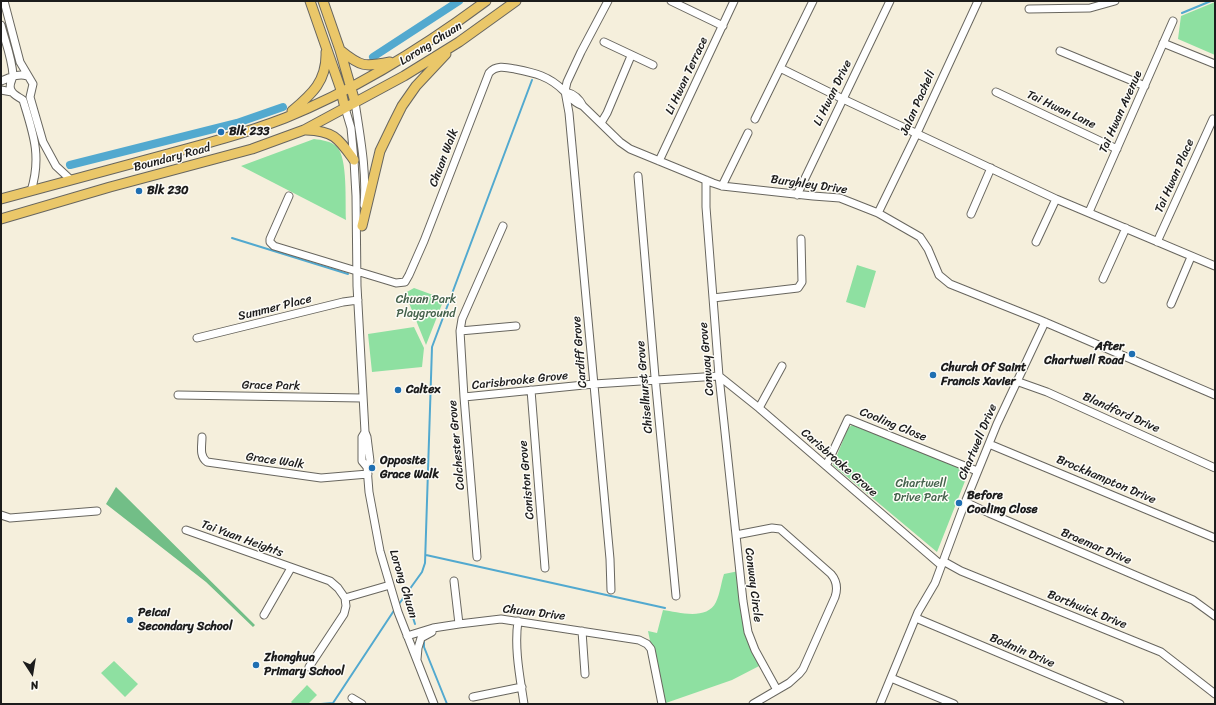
<!DOCTYPE html>
<html>
<head>
<meta charset="utf-8">
<style>
  body { margin:0 }
  #map { position:relative; width:1216px; height:705px; overflow:hidden; background:#f5efdc; font-family:Sriracha,sans-serif }
  canvas { display:block }
  .frame { position:absolute; inset:0; border:2px solid #1c1c1c; pointer-events:none }
  .north { position:absolute; left:12px; top:653px; width:40px; height:40px; -webkit-text-stroke:3px #fdfcf7; paint-order:stroke; rotate:168deg; font-size:11px; font-weight:700; line-height:16px; text-align:center; color:#1c1c1c }
  .north::after { content:''; display:block; margin:auto; width:14px; height:18px; background:#1c1c1c; clip-path:polygon(50% 0,100% 100%,50% 72%,0 100%) }
</style>
</head>
<body>
<div id="map">
<canvas width="1216" height="705"></canvas>
<div class="frame"></div>
<div class="north">N</div>
</div>
<script>
const ctx = document.querySelector('canvas').getContext('2d');
ctx.lineJoin = 'round';
function paint(path, color) { ctx.fillStyle = color; ctx.fill(path, 'evenodd'); }
function strokePath(path, color, width, dash) { ctx.strokeStyle = color; ctx.lineWidth = width; ctx.lineCap = dash ? 'butt' : 'round'; ctx.setLineDash(dash || []); ctx.stroke(path); }
function write(font, color, halo, rows, align = 'center') {
  ctx.font = font + ' Sriracha,sans-serif'; ctx.lineWidth = 3; ctx.setLineDash([]); ctx.textBaseline = 'middle'; ctx.strokeStyle = halo; ctx.fillStyle = color; for (const [text, x, y, turn = 0] of rows) {
    ctx.save(); ctx.translate(x, y); ctx.rotate((+turn || 0) * Math.PI / 180); ctx.textAlign = isNaN(turn) ? turn : align; if (halo) ctx.strokeText(text, 0, 0); ctx.fillText(text, 0, 0); ctx.restore();
  }
}
const green = new Path2D(`
  M 1215,2 L 1215,55 L 1178,39 L 1181,16 Z
  M 314,139 C 322,140 331,141 337,147 C 348,158 345,204 346,220 L 241,166 Z
  M 857,265 L 876,271 L 865,308 L 846,302 Z
  M 414,288 L 444,299 L 426,345 L 405,293 Z
  M 414,327 L 424,348 L 422,367 L 372,372 L 368,334 Z
  M 852,425 L 969,471 L 937,552 L 833,465 L 848,428 Z
  M 739,571 L 744,625 L 763,664 L 732,680 L 663,704 L 648,631 L 657,633 L 663,610 C 678,612 707,621 716,602 C 720,594 721,583 724,574 Z
  M 114,661 L 138,684 L 125,697 L 101,673 Z
  M 307,685 L 317,695 L 308,704 L 293,704 L 291,702 Z`);
const forest = new Path2D(`
  M 116,487 L 255,625 L 253,627 L 206,582 L 106,504 Z`);
const stream = new Path2D(`
  M 1182,13 L 1211,1
  M 232,238 L 348,274
  M 426,555 L 665,608
  M 408,592 L 410,599 L 409,605 L 415,624
  M 399,604 L 422,572 L 425,563 L 432,347 L 532,80
  M 424,641 L 424,647 L 447,704
  M 321,704 L 333,703 L 395,609`);
const canal = new Path2D(`
  M 373,57 L 459,1
  M 70,165 L 237,123 L 283,107`);
const minor = new Path2D(`
  M 4,1 L 20,62 L 33,84 L 30,97 L 43,142 L 56,166 L 71,180
  M 608,1 L 581,52 L 567,82 L 565,91 L 569,113 L 610,559 L 611,590
  M 671,1 L 723,26
  M 1029,9 L 1090,8 L 1115,1
  M 1,25 C 5,41 12,58 13,75 C 13,80 8,84 11,90 C 13,95 19,97 23,100 C 33,133 42,156 31,191
  M 604,42 L 653,65
  M 1163,43 L 1215,64
  M 1060,51 L 1145,86
  M 780,68 L 843,99 L 1056,199 L 1215,266
  M 1,81 C 9,78 18,73 27,76
  M 1,90 L 12,92
  M 566,92 C 574,94 579,98 583,106
  M 996,92 L 1117,149
  M 355,102 C 360,136 367,171 364,205
  M 345,108 L 351,128 L 354,160 L 356,196 L 357,286 L 365,432 L 367,437 L 370,461 L 367,467 L 369,492 L 380,551 L 398,612 L 434,704
  M 755,119 L 813,1
  M 601,123 L 607,113 L 631,56
  M 659,161 L 734,1
  M 638,176 L 655,377 L 676,596
  M 706,180 L 706,207 L 719,376 L 743,601 L 748,632 L 755,650 L 777,690
  M 722,186 L 748,133
  M 797,195 L 890,1
  M 289,196 L 270,239 L 270,242 L 274,246 L 396,283 L 405,282 L 409,275 L 424,241 L 489,73 C 496,65 505,67 515,69 C 535,73 549,76 564,91 C 572,98 572,102 583,106 L 620,142 L 630,149 L 713,183 L 722,186 L 813,196 L 840,198 L 878,213 L 920,237 L 928,249 L 939,275 L 950,284 L 1040,320 L 1215,395
  M 1089,212 L 1173,21
  M 878,213 L 917,133 L 978,1
  M 971,214 L 991,168
  M 1036,242 L 1056,199
  M 1157,242 L 1213,119
  M 1103,279 L 1126,228
  M 713,298 L 798,288 L 802,282 L 801,239
  M 1171,304 L 1191,257
  M 460,331 L 516,326
  M 197,338 L 343,302 L 358,300
  M 1016,381 L 1047,392 L 1215,468
  M 531,390 L 545,568
  M 178,395 L 362,398
  M 464,397 L 594,384 L 719,376 L 759,408 L 941,565
  M 759,408 L 782,366
  M 365,432 L 362,437 L 362,461 L 367,467
  M 202,437 C 202,446 199,456 207,462 L 321,478 L 368,474
  M 989,444 L 1215,538
  M 826,466 L 848,419 L 977,471
  M 965,502 L 989,513 L 1193,600 L 1215,616
  M 1,515 L 10,518 L 97,511
  M 186,530 L 330,581 L 338,588 L 345,598 L 346,606 L 344,614 L 309,667
  M 736,535 L 772,528 L 780,529 L 831,574 C 837,581 838,588 835,597 L 803,669 L 799,674 L 789,683 L 753,704
  M 477,557 L 464,397 L 460,331 L 462,319 L 503,226
  M 943,561 L 961,571 L 1161,652 L 1215,694
  M 454,581 L 459,624
  M 345,598 L 390,585
  M 264,615 L 291,568
  M 916,618 L 1120,704
  M 518,621 C 514,648 520,677 524,704
  M 582,631 L 585,674
  M 407,636 L 433,628 L 459,624 L 501,619 L 639,640 L 647,644 L 651,649 L 662,704
  M 417,659 L 418,648 L 421,638 L 432,632
  M 891,678 L 954,704
  M 473,697 L 522,687
  M 352,698 L 362,704
  M 880,704 L 918,612 L 935,583 L 964,505 L 997,424 L 1045,322`);
const major = new Path2D(`
  M 310,1 L 340,87 L 345,108
  M 323,1 L 340,50 L 355,102
  M 340,50 C 361,67 364,67 390,62
  M 292,111 C 312,94 327,81 326,52
  M 306,130 C 334,131 338,138 354,160
  M 1,199 C 55,184 110,170 164,155 C 205,144 246,133 285,118 C 357,89 424,47 486,1
  M 1,219 L 110,187 L 252,149 L 304,130 L 404,76 L 459,42 L 516,1
  M 362,226 L 380,151 L 393,124 L 402,106 L 416,86 L 446,54`);
const markers = [
  [221,132,4,"#1f6fb2"],
  [139,191,4,"#1f6fb2"],
  [1132,354,4,"#1f6fb2"],
  [933,375,4,"#1f6fb2"],
  [398,390,4,"#1f6fb2"],
  [372,468,4,"#1f6fb2"],
  [959,503,4,"#1f6fb2"],
  [130,620,4,"#1f6fb2"],
  [256,665,4,"#1f6fb2"]
];
const streetNames = [
  ["Lorong Chuan",431,44,-32],
  ["Li Hwan Terrace",687,76,-65],
  ["Li Hwan Drive",833,93,-64],
  ["Jalan Pacheli",918,103,-66],
  ["Tai Hwan Lane",1061,110,25],
  ["Tai Hwan Avenue",1121,112,-66],
  ["Boundary Road",172,158,-15],
  ["Chuan Walk",444,158,-69],
  ["Tai Hwan Place",1175,176,-66],
  ["Burghley Drive",809,185,8],
  ["Summer Place",275,308,-14],
  ["Cardiff Grove",580,352,-95],
  ["Conway Grove",707,359,-95],
  ["Carisbrooke Grove",520,381,-6],
  ["Grace Park",271,386,1],
  ["Chiselhurst Grove",645,387,-95],
  ["Blandford Drive",1121,413,24],
  ["Cooling Close",893,425,22],
  ["Chartwell Drive",978,442,-67],
  ["Colchester Grove",457,445,-95],
  ["Grace Walk",275,461,8],
  ["Carisbrooke Grove",839,463,41],
  ["Coniston Grove",527,480,-95],
  ["Brockhampton Drive",1106,480,23],
  ["Tai Yuan Heights",242,539,20],
  ["Braemar Drive",1096,547,23],
  ["Lorong Chuan",403,584,73],
  ["Conway Circle",753,585,83],
  ["Borthwick Drive",1087,610,22],
  ["Chuan Drive",534,613,7],
  ["Bodmin Drive",1022,651,23]
];
const poiNames = [
  ["Blk 233",229,132],
  ["Blk 230",147,191],
  ["After",1124,347,"right"],
  ["Chartwell Road",1124,361,"right"],
  ["Church Of Saint",941,368],
  ["Francis Xavier",941,382],
  ["Caltex",406,390],
  ["Opposite",380,461],
  ["Grace Walk",380,475],
  ["Before",967,496],
  ["Cooling Close",967,510],
  ["Peicai",138,613],
  ["Secondary School",138,627],
  ["Zhonghua",264,658],
  ["Primary School",264,672]
];
const parkNames = [
  ["Chuan Park",426,300],
  ["Playground",426,314],
  ["Chartwell",921,484],
  ["Drive Park",921,498]
];
paint(green, '#8ee0a1');
paint(forest, '#72be87');
strokePath(stream, '#52a9cf', 2);
strokePath(canal, '#52a9cf', 8);
strokePath(minor, '#68665f', 9);
strokePath(major, '#68665f', 11);
strokePath(minor, '#fff', 7);
strokePath(major, '#eac769', 9);
for (const [x, y, r, color] of markers) { const dot = new Path2D(); dot.arc(x, y, r, 0, 2 * Math.PI); ctx.fillStyle = color; ctx.fill(dot); strokePath(dot, '#fdfcf7', 1.5); }
write('12px', '#1c1c1c', '#fdfcf7', streetNames);
write('bold 12px', '#1c1c1c', '#fdfcf7', poiNames, 'left');
write('12px', '#44614b', '#fdfcf7', parkNames);
</script>
</body>
</html>
